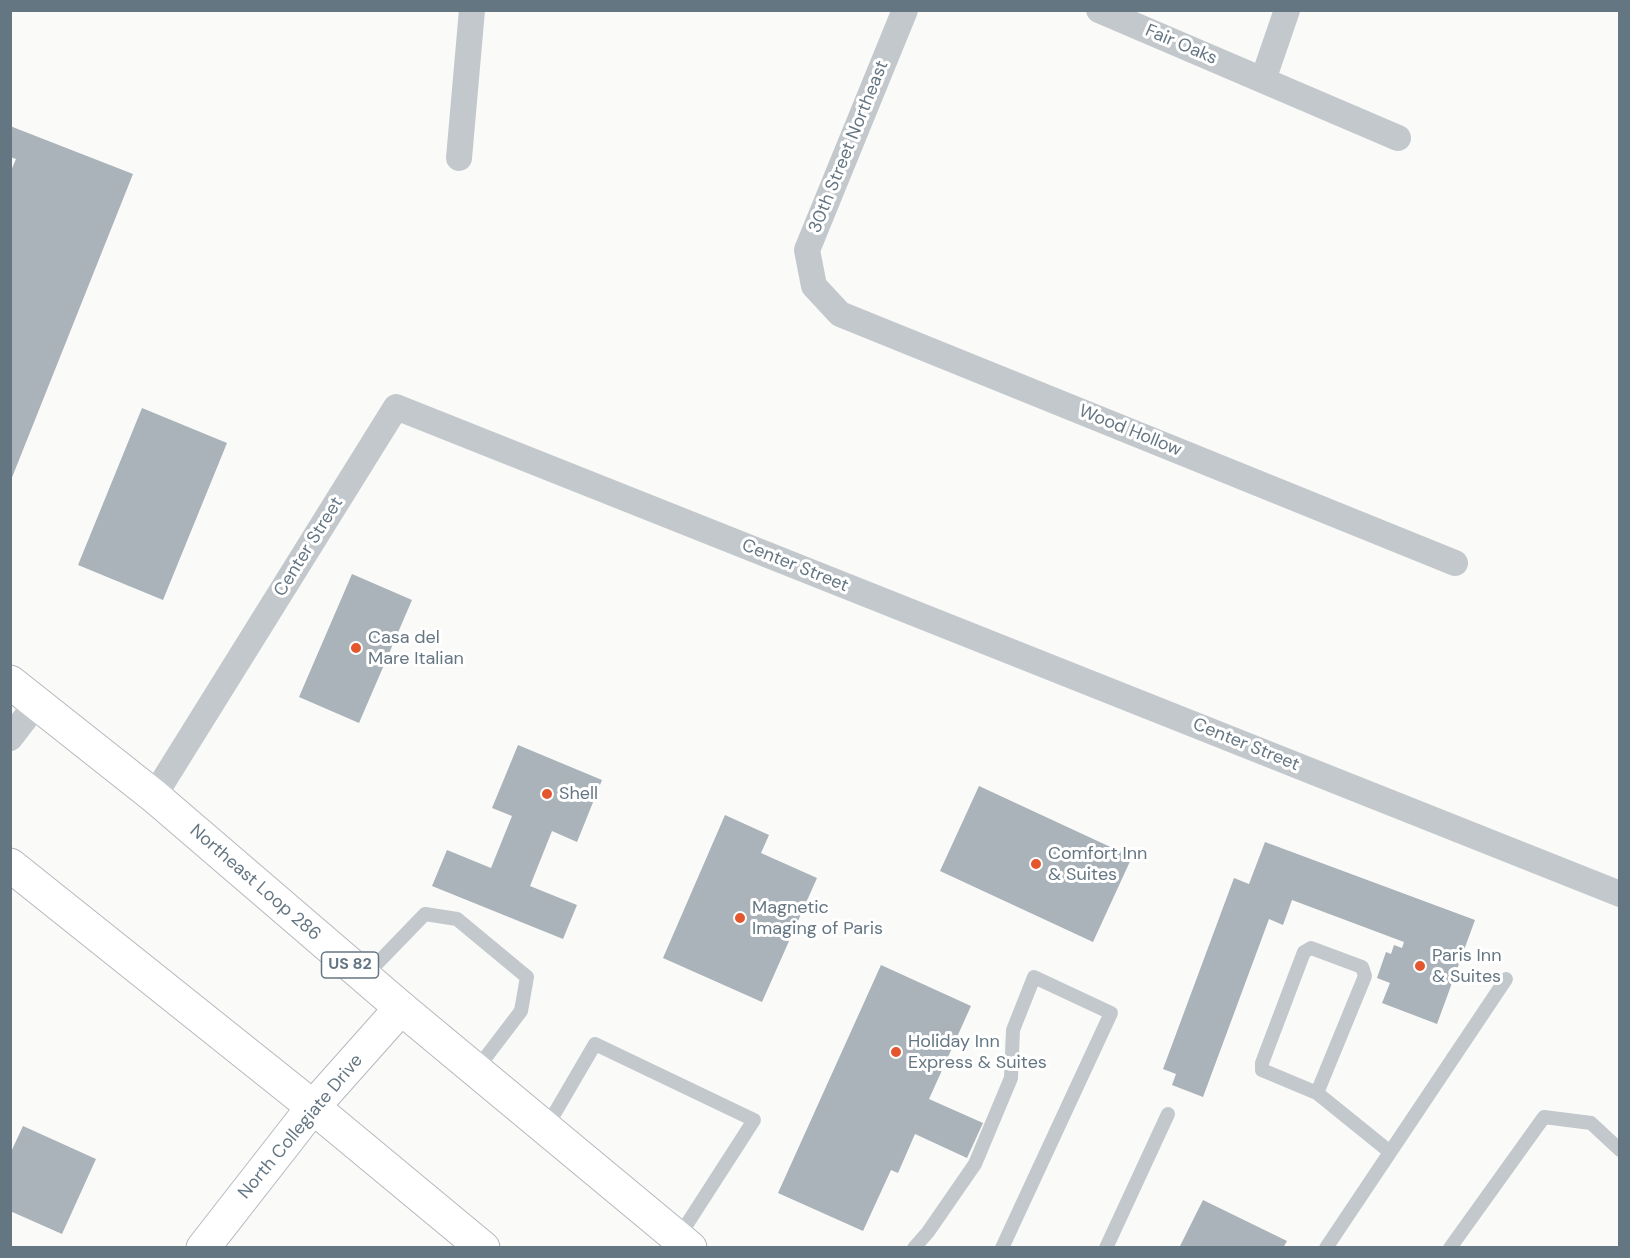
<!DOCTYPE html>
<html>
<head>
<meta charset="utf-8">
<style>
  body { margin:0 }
  #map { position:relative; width:1630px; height:1258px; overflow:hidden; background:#fafaf8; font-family:"DM Sans",sans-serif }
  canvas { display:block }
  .frame { position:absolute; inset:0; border:12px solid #657683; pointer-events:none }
</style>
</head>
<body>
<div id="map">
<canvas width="1630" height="1258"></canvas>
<div class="frame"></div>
</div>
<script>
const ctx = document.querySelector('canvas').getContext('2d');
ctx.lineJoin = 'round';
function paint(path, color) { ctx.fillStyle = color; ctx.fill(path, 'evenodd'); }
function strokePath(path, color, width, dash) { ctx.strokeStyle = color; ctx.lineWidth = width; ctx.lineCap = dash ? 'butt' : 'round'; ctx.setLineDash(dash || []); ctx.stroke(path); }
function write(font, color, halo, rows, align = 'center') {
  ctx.font = font + ' "DM Sans",sans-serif'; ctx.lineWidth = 6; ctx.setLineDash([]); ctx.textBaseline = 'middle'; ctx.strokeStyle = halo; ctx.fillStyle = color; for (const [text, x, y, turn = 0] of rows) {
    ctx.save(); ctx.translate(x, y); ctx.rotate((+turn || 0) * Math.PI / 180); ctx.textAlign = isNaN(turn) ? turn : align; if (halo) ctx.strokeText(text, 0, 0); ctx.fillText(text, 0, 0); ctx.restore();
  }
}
const building = new Path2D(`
  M 10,126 L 133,174 L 11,480 L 10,173 L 16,159 L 10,157 Z
  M 142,408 L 227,443 L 163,600 L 78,565 Z
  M 352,574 L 412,600 L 359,723 L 299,697 Z
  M 518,745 L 602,780 L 577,842 L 552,831 L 530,886 L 577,905 L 563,939 L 432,886 L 447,850 L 491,868 L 512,816 L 492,808 Z
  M 979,786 L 1132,857 L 1093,942 L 940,871 Z
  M 725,815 L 769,835 L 761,853 L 817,878 L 762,1002 L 663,958 Z
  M 1265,842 L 1475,920 L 1437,1024 L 1382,1003 L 1390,983 L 1377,978 L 1386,952 L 1391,954 L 1394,945 L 1402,948 L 1404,942 L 1292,900 L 1283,925 L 1269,919 L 1203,1097 L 1172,1085 L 1176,1074 L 1163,1069 L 1234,878 L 1249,884 Z
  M 881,965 L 971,1006 L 929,1099 L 983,1123 L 967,1158 L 915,1134 L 898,1173 L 891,1170 L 863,1231 L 778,1193 Z
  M 23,1126 L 96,1159 L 62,1234 L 10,1211 L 10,1154 Z
  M 1203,1200 L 1287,1241 L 1283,1248 L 1179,1248 Z`);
const lane = new Path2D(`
  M 364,977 L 425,914 L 457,919 L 527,977 L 521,1011 L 476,1070
  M 1317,1093 L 1262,1070 L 1262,1063 L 1304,952 L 1311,948 L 1362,967 L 1365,976 L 1317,1093 L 1390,1152
  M 546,1128 L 595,1044 L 754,1120 L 678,1238
  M 914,1248 L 928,1232 L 975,1164 L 1011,1078 L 1013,1030 L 1034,977 L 1111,1013 L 1002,1248
  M 1106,1248 L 1168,1114
  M 1326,1248 L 1506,979
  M 1450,1248 L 1544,1117 L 1591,1123 L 1620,1150`);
const street = new Path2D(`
  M 905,10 L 807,250 L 814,286 L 840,314 L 1455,563
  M 1099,10 L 1398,138
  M 1263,80 L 1287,10
  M 459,158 L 472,10
  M 10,738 L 37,703
  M 154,796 L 396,407 L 1620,894`);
const secondary = new Path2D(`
  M 203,1248 L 313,1107 L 401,1008`);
const highway = new Path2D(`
  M 10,682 L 154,796 L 401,1008 L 690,1248
  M 10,865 L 313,1107 L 483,1248`);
const markers = [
  [356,648,6,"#e4572e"],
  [547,794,6,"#e4572e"],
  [1036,864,6,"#e4572e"],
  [740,918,6,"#e4572e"],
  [1420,966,6,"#e4572e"],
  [896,1052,6,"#e4572e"]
];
const shields = [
  [350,965,57]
];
const shieldNames = [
  ["US 82",350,965]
];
const streetNames = [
  ["Fair Oaks",1181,45,23],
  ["30th Street Northeast",849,147,-68],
  ["Wood Hollow",1130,431,22],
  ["Center Street",309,547,-58],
  ["Center Street",795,566,22],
  ["Center Street",1246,745,22],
  ["Northeast Loop 286",255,883,41],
  ["North Collegiate Drive",301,1127,-50]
];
const poiNames = [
  ["Casa del",368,638],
  ["Mare Italian",368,659],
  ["Shell",559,794],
  ["Comfort Inn",1048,854],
  ["& Suites",1048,875],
  ["Magnetic",752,908],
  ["Imaging of Paris",752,929],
  ["Paris Inn",1432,956],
  ["& Suites",1432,977],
  ["Holiday Inn",908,1042],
  ["Express & Suites",908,1063]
];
paint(building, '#aab3b9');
strokePath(secondary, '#b3babf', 35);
strokePath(highway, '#b4b9bd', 35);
strokePath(lane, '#c3c8cc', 14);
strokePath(street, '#c3c8cc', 26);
strokePath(secondary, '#fff', 33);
strokePath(highway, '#fff', 33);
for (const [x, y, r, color] of markers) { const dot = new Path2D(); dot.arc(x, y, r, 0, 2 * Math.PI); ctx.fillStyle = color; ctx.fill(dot); strokePath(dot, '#fff', 2); }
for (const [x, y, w] of shields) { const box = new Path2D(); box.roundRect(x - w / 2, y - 13, w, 26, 4.5); ctx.fillStyle = '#fff'; ctx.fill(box); strokePath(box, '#657683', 1.5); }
write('bold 16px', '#657683', null, shieldNames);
write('18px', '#657683', '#fff', streetNames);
write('18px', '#657683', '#fff', poiNames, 'left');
</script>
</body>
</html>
